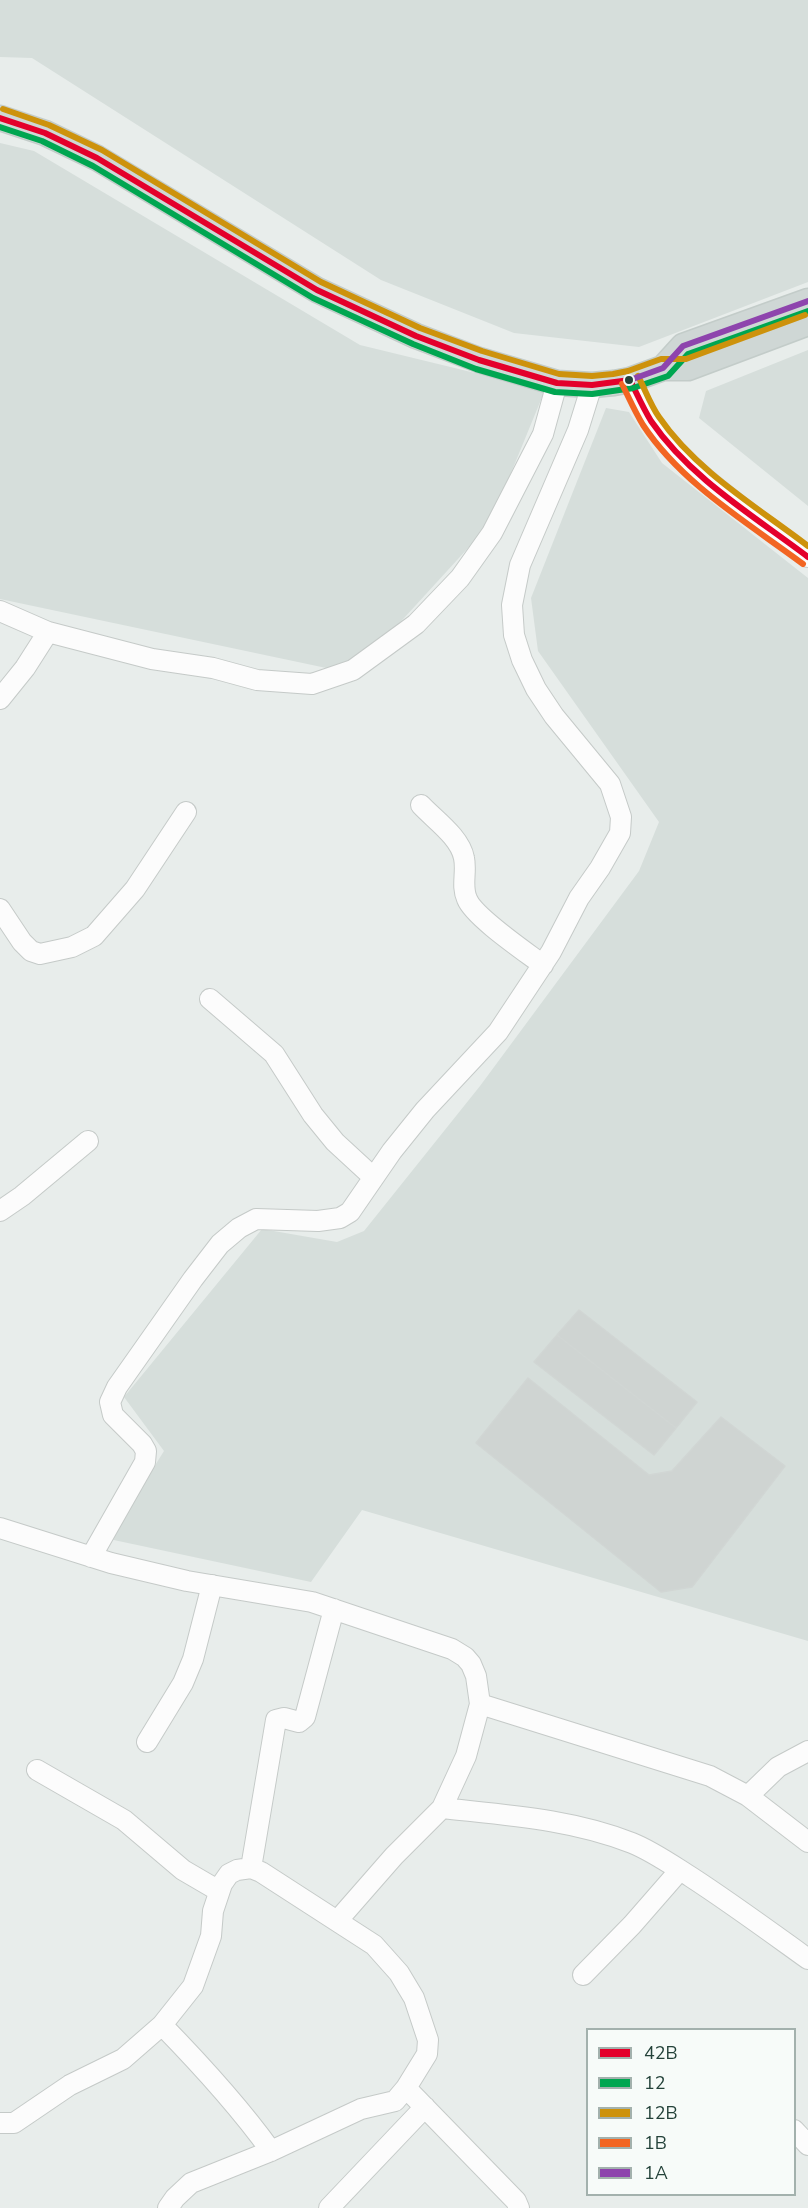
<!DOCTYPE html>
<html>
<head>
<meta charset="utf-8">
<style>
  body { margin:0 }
  #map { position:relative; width:808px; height:2208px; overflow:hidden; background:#e8edeb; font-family:"Nunito Sans",sans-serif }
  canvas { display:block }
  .legend { position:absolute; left:586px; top:2028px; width:210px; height:168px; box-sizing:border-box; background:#f7fbf9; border:2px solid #a3b1ad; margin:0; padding:8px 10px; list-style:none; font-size:18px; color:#24423a }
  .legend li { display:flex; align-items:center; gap:12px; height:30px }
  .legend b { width:30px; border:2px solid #a3b1ad }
</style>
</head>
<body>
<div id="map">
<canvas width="808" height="2208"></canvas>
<ul class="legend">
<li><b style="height:8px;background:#e4002b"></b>42B</li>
<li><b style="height:8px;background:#00a651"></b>12</li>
<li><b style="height:8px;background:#cd920c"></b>12B</li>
<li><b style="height:8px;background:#f26522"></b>1B</li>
<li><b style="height:8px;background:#8e44ad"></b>1A</li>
</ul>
</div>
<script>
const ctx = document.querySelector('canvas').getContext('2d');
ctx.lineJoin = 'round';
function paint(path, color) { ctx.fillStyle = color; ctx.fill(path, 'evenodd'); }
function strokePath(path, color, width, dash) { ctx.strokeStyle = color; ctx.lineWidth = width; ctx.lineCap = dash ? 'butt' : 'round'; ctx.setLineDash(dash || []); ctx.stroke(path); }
const built = new Path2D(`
  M 0,0 L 808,0 L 808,282 L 639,347 L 514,333 L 381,280 L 32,58 L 0,57 Z
  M 0,143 L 34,151 L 360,345 L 545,390 L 490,524 L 373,652 L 331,669 L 0,599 Z
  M 808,350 L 808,506 L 699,418 L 706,391 Z
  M 606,408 L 629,412 L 662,463 L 808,578 L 808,1641 L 362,1510 L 311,1582 L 109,1539 L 164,1451 L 124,1397 L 262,1229 L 337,1242 L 364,1231 L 480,1086 L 639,871 L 659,822 L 538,651 L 531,598 Z`);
const building = new Path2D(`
  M 579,1310 L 697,1402 L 676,1428 L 557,1335 Z
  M 557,1335 L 676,1428 L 654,1455 L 534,1362 Z
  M 528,1378 L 649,1475 L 672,1471 L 721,1417 L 785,1466 L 692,1587 L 661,1592 L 476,1443 Z`);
const minor = new Path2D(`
  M 630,380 C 638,395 644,412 654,425 C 691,476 758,518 808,557
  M 0,611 L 48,632 L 152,659 L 213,668 L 257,680 L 312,684 L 353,670 L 416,624 L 460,578 L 492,533 L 543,434 L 557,383
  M 0,699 L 25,668 L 48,632
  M 421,805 C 435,820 460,837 464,858 C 467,872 461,886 467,899 C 474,917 526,952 543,965
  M 0,909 L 22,942 L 31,951 L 40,954 L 72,947 L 94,936 L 135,889 L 186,812
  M 210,999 L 274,1054 L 313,1115 L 335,1142 L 373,1177
  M 0,1211 L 22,1196 L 88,1141
  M 0,1528 L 111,1563 L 187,1581 L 312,1602 L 452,1649 L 465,1657 L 471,1664 L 476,1676 L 480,1704 L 466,1756 L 442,1808 L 394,1856 L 338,1920
  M 91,1557 L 145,1462 L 146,1451 L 142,1444 L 113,1415 L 110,1402 L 117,1387 L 193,1279 L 220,1244 L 239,1228 L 256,1219 L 318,1221 L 340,1218 L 350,1212 L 392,1151 L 425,1110 L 498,1032 L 551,952 L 579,898 L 600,868 L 620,833 L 621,817 L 610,784 L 554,716 L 536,689 L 522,660 L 514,635 L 512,605 L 520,565 L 578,430 L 592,385
  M 480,1704 L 710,1776 L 748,1796 L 808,1842
  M 147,1742 L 183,1683 L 193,1659 L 212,1585
  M 37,1770 L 124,1820 L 183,1870 L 219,1891
  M 748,1796 L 778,1767 L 808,1751
  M 442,1808 C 505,1815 572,1819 632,1843 C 652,1851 672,1865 691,1877 C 731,1903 769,1931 808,1959
  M 251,1868 L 276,1720 L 284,1718 L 299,1722 L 305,1717 L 334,1609
  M 583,1975 L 632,1925 L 680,1870
  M 162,2025 C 201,2065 238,2105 271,2151
  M 406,2088 L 516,2201 L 519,2208
  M 0,2123 L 14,2123 L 70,2085 L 123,2059 L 162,2025 L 193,1986 L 211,1936 L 213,1911 L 222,1884 L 229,1874 L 237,1870 L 251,1868 L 261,1872 L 374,1945 L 399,1973 L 414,1998 L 428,2040 L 427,2054 L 406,2088 L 395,2101 L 361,2109 L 271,2151 L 191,2183 L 175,2198 L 168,2208
  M 794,2130 L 808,2145
  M 329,2208 L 425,2107`);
const major = new Path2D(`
  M 0,118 L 45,133 L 97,158 L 317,290 L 416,336 L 479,360 L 557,383 L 592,385 L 614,383 L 630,380 L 663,368 L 688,368 L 808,323
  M 663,368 L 683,346 L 808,301`);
const bus1 = new Path2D(`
  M 0,118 L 45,133 L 97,158 L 317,290 L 416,336 L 479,360 L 557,383 L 592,385 L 630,380
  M 630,380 C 637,394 643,408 651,421 C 690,478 754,516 808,557`);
const bus2 = new Path2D(`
  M 0,127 L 42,141 L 93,166 L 313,298 L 413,344 L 476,369 L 555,392 L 592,394 L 633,388 L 668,376 L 688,354 L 808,311`);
const bus3 = new Path2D(`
  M 3,109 L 49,125 L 102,150 L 321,282 L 420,328 L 482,351 L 559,374 L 592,376 L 613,374 L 628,371 L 661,359 L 686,359 L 805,315
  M 638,376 C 645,389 650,404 659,417 C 696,471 757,507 808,546`);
const bus4 = new Path2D(`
  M 622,384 C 629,398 635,412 643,425 C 682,484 748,523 803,564`);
const bus5 = new Path2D(`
  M 630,380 L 663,368 L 683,346 L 808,301`);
const markers = [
  [629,380,5,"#24423a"]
];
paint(built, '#d6dedb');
paint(building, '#cfd4d2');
strokePath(building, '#d1d6d4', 1.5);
strokePath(minor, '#c5cac8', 22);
strokePath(major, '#c3ccc9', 27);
strokePath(minor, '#fcfcfc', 20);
strokePath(major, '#cfd7d5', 24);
strokePath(bus1, '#e4002b', 6);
strokePath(bus2, '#00a651', 6);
strokePath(bus3, '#cd920c', 6);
strokePath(bus4, '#f26522', 6);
strokePath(bus5, '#8e44ad', 6);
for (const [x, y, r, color] of markers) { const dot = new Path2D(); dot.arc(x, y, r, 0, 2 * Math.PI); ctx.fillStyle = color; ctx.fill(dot); strokePath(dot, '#f7fbf9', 2); }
</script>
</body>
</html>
